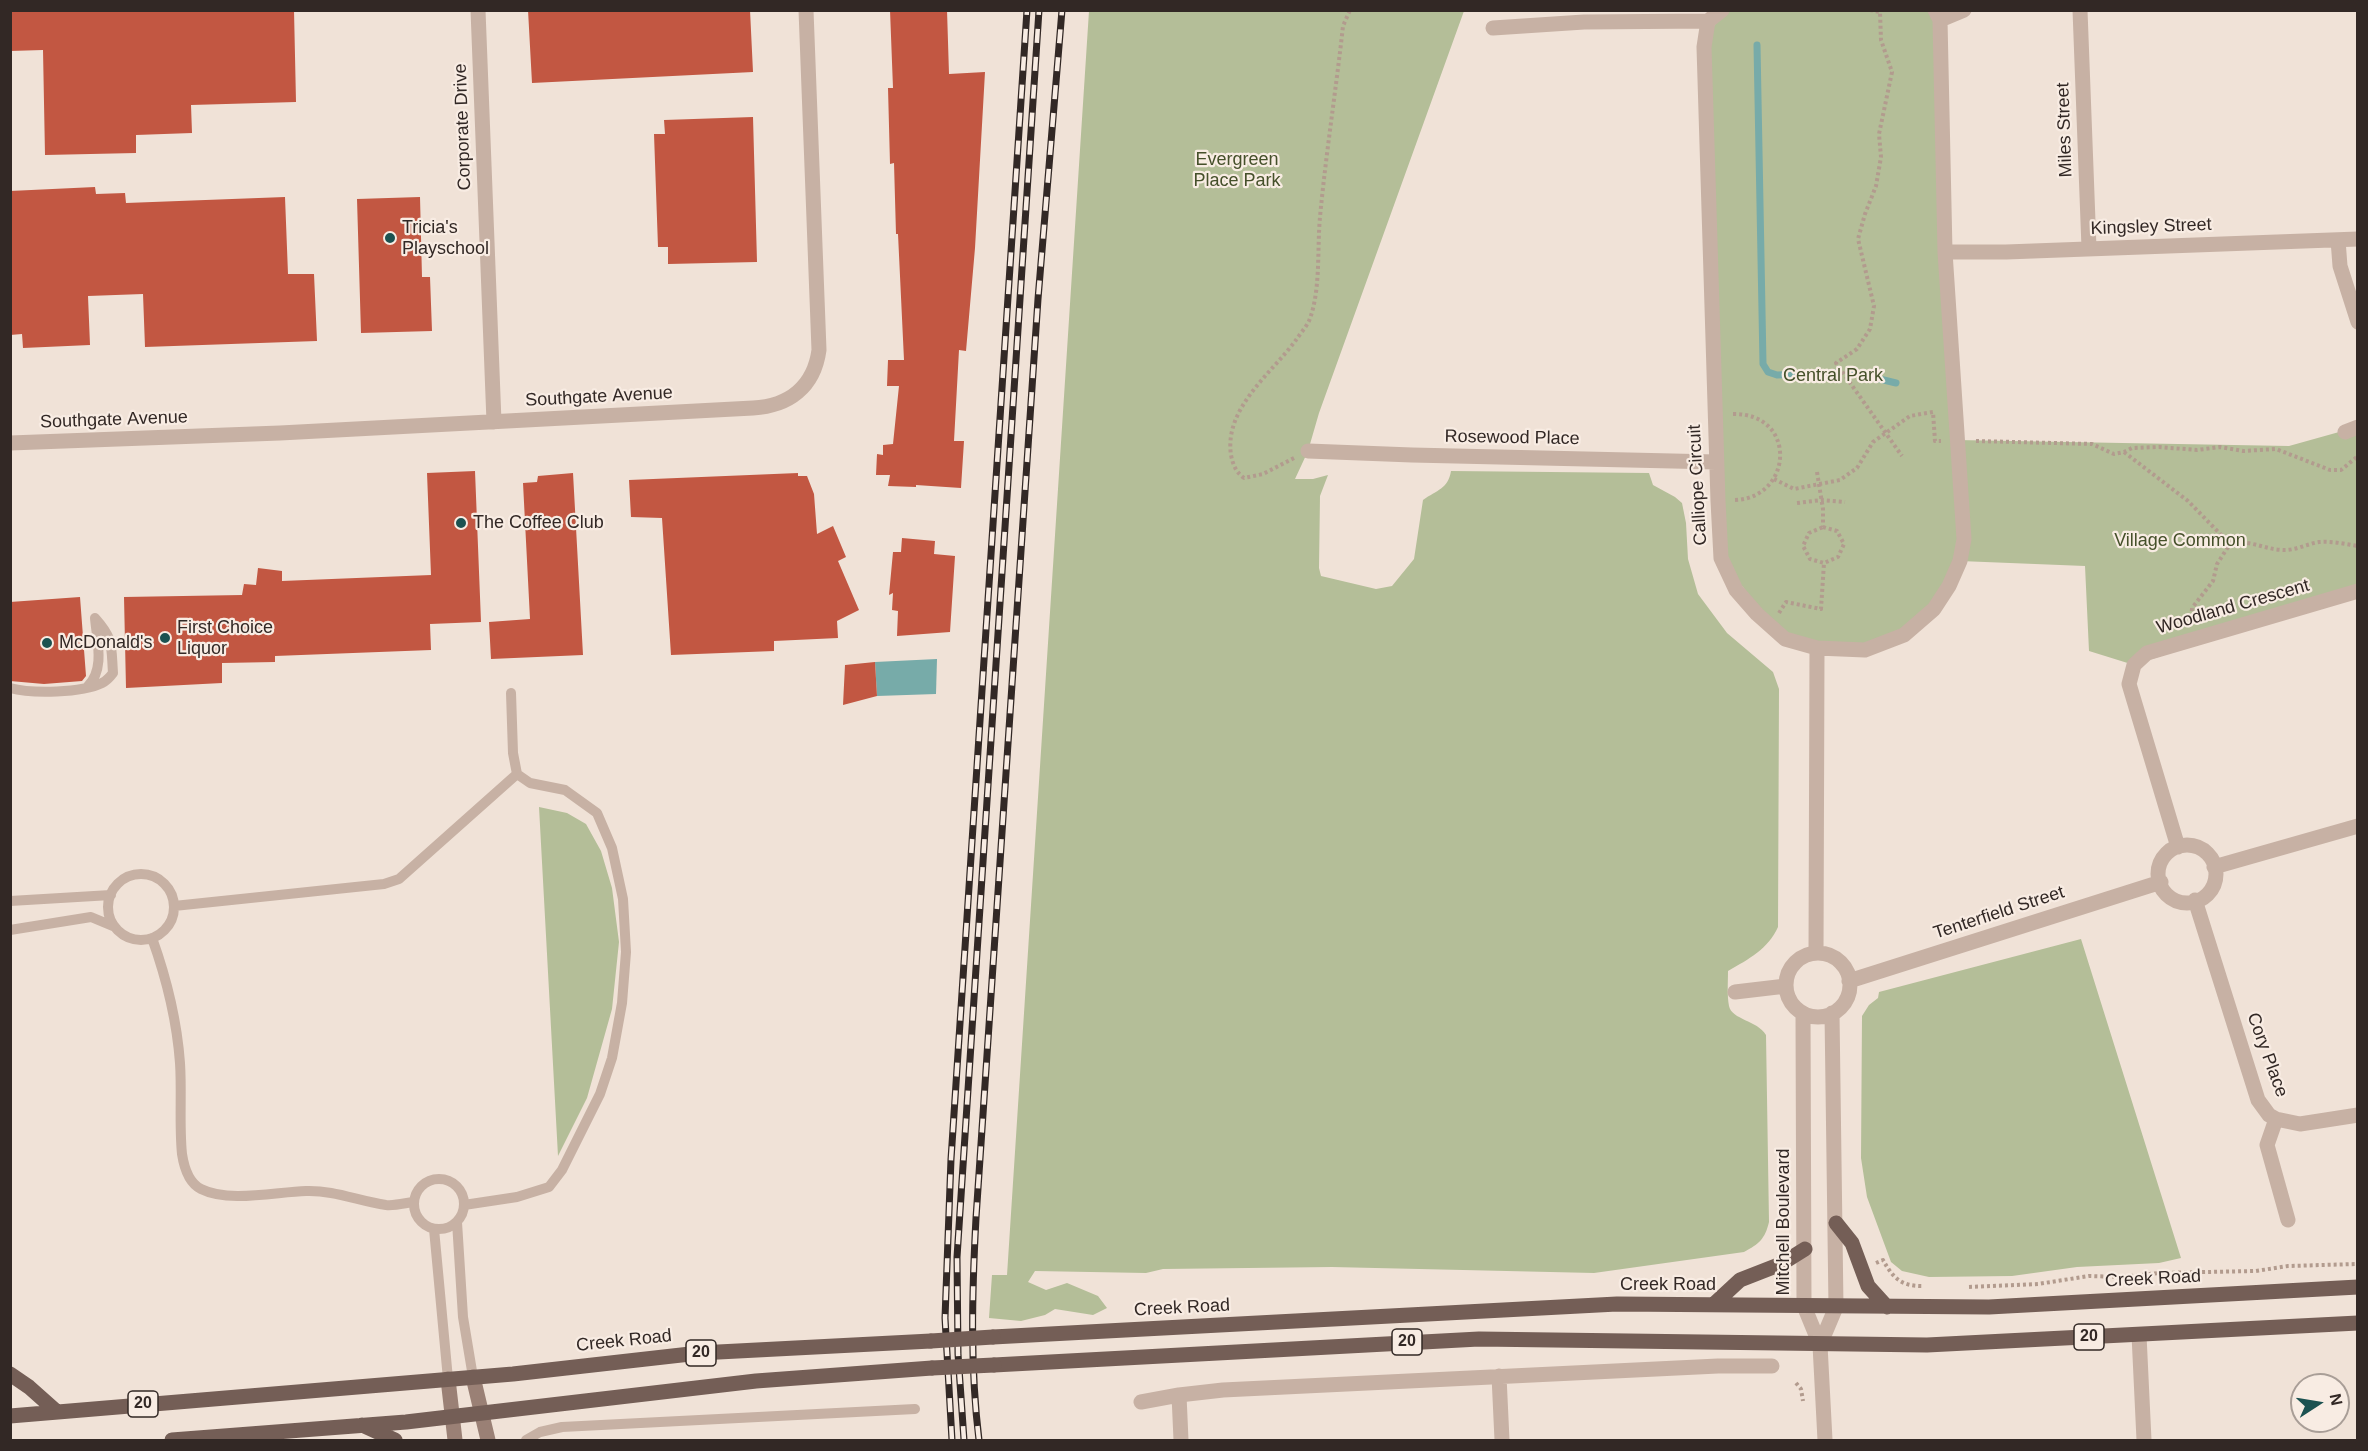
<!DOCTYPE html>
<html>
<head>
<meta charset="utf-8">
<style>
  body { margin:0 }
  #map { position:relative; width:2368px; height:1451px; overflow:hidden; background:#f0e2d7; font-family:Arial,sans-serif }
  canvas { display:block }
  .frame { position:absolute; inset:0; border:12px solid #322825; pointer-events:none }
  .north { position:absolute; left:2290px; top:1373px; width:60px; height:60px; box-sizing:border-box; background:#f8ece3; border:2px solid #a99e97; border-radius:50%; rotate:78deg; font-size:16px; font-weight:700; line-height:24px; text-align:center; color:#322825 }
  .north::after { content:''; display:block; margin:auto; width:21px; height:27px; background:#1c5251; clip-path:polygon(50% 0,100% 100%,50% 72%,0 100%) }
</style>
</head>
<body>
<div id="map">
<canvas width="2368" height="1451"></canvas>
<div class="frame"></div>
<div class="north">N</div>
</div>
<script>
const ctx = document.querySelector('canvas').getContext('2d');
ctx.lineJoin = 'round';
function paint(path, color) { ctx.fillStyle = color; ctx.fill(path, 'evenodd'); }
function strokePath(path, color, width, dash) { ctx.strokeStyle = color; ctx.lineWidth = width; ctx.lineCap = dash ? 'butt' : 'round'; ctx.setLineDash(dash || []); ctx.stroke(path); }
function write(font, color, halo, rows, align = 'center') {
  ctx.font = font + ' Arial,sans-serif'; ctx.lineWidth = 4.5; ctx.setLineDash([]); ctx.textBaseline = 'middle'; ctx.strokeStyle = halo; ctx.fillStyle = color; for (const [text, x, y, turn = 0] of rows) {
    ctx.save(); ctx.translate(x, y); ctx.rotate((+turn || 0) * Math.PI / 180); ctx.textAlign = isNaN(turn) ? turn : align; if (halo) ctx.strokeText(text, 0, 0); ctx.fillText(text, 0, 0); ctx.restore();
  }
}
const green = new Path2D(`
  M 1722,10 L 1935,11 L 1956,440 L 2289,446 L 2357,427 L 2357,591 L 2134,665 L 2089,651 L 2085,566 L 1960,561 L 1934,609 L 1865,650 L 1817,648 L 1772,626 L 1721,558 L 1704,47 Z
  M 1089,11 L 1464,11 L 1319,413 L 1308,451 L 1295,479 L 1313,479 L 1328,475 L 1320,496 L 1319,568 L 1321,576 L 1376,589 L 1392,586 L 1414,559 L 1423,500 C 1437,490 1448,489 1451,471 L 1649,473 L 1653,485 L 1675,497 L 1682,503 L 1686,523 L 1688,559 L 1698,594 L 1727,633 L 1773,672 L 1779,689 L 1778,927 C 1768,949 1749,959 1728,971 C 1728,982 1727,995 1729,1006 C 1732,1020 1757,1020 1766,1035 L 1769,1222 C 1765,1239 1759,1244 1744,1252 L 1594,1273 L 1332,1267 L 1163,1269 L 1146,1273 L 1035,1271 L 1028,1282 L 1046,1290 L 1067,1283 L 1098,1296 L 1107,1308 L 1093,1315 L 1055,1309 L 1045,1315 L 1021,1321 L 989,1318 L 992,1275 L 1007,1275 Z
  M 539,807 L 567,813 L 586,824 L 601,851 L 612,888 L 619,942 L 612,1009 L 587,1098 L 558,1156 Z
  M 2081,939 L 2181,1258 L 2159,1263 L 2077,1267 L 2012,1276 L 1929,1277 L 1902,1271 L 1891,1262 L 1867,1197 L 1861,1158 L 1862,1016 L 1869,1005 L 1878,998 L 1879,992 Z`);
const water = new Path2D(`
  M 937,659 L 936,694 L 877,696 L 875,662 Z`);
const stream = new Path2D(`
  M 1757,45 L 1763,364 L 1768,372 L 1777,375 L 1835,373
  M 1851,372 L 1896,383`);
const building = new Path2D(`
  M 10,10 L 294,10 L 296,102 L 191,105 L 192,133 L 136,135 L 136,153 L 45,155 L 43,50 L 10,51 Z
  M 528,10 L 750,10 L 753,72 L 532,83 Z
  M 890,10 L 947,10 L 949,74 L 985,72 L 975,248 L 966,351 L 959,350 L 954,441 L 964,441 L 961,488 L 916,485 L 916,487 L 888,486 L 890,475 L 876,475 L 877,454 L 883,455 L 883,445 L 893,444 L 899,386 L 887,386 L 888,360 L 904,360 L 898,234 L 896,234 L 894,163 L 890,164 L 888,88 L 893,88 Z
  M 753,117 L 757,262 L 668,264 L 668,247 L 658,247 L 654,134 L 665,134 L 664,120 Z
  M 95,187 L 96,194 L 125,193 L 126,203 L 285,197 L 288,274 L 314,274 L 317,341 L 145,347 L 143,294 L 88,296 L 90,345 L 23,348 L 22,334 L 10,335 L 10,191 Z
  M 420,197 L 422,277 L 430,277 L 432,331 L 361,333 L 357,199 Z
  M 475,471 L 481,622 L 430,624 L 431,650 L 275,656 L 275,662 L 222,663 L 222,683 L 126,688 L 124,597 L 242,595 L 244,584 L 256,585 L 258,568 L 282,571 L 282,581 L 431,575 L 427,473 Z
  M 573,473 L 583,655 L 491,659 L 489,622 L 530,619 L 523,483 L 537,482 L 538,476 Z
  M 798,473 L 798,476 L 807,476 L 814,494 L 817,534 L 833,526 L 846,557 L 838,561 L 859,610 L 837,621 L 838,638 L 774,641 L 774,651 L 671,655 L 662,518 L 631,517 L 629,480 Z
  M 902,538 L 935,541 L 934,554 L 955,556 L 950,632 L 897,636 L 898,611 L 892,610 L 893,593 L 889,595 L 893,552 L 901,552 Z
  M 80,597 L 86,676 L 82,681 L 44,684 L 10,681 L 10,602 Z
  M 875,662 L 877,696 L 843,705 L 845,665 Z`);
const path = new Path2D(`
  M 1870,10 L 1880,12 L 1881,40 L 1892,72 L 1879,134 L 1881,157 L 1876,186 L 1865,214 L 1858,239 L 1874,306 L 1870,329 L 1857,349 L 1836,363 L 1902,456
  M 1733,414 C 1798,413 1793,498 1735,500
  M 1976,441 L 2092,444 L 2114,454 L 2124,452 L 2132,448 L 2159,447 L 2197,450 L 2220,447 L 2243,451 L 2276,449 L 2330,470 L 2341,470 L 2358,456
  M 2124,452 L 2188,501 L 2230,544
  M 1294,458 L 1263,474 L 1244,478 C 1236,472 1233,465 1231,455 C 1224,408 1271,374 1296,340 C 1300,334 1306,327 1309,321 C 1321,291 1317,249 1320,217 C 1326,153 1336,90 1343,26 L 1350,10
  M 1817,472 L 1823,509 L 1823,527
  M 1774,479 L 1794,489 L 1840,480 L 1857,468 L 1873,442 L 1910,416 L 1933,412 L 1935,441 L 1941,441
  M 1797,503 L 1822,500 L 1845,502
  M 1823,527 L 1837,531 L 1844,544 L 1838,557 L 1824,563 L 1810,559 L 1803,546 L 1809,533 Z
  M 1779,613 L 1786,602 L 1821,609 L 1824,563
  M 2191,623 L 2192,608 L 2213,581 L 2217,564 L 2230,544 C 2249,539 2263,549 2282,550 C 2294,551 2307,544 2319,542 C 2332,541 2345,544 2358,546
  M 1876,1263 L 1883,1260 C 1893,1278 1901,1286 1922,1286
  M 1969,1287 L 2038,1284 L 2089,1276 L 2122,1277 L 2159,1273 L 2256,1271 L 2288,1266 L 2358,1264
  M 1796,1383 L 1801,1389 L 1803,1401`);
const lane = new Path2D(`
  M 88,686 C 105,669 97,641 95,618
  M 10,688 C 32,694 82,693 102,683 C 106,681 110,677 113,673 C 111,646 114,639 95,618
  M108 907a33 33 0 1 1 66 0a33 33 0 1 1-66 0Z
  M 10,901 L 111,895
  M 174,906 L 384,884 L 399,879 L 517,774
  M 10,930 L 91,917 L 115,927
  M 152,938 C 166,977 177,1022 180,1063 C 182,1093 179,1124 182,1154 C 184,1167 189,1183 201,1189 C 229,1203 275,1192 306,1191 C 334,1190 358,1201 386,1205 C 395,1206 405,1203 413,1202
  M414 1204a25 25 0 1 1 50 0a25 25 0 1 1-50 0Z
  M 464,1205 L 517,1197 L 549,1187 L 562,1170 L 600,1094 L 612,1058 L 622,1003 L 626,952 L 623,899 L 612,848 L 597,813 L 565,790 L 530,783 L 517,774 L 513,753 L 511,693
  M 457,1222 L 463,1317 L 473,1377
  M 434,1229 L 448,1379
  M 526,1440 L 540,1432 L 562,1427 L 915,1409`);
const street = new Path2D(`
  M 478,10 L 494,422
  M 1722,10 L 1708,21 L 1704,47 L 1718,501 L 1721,558 L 1736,590 L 1757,614 L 1785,639 L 1817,648 L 1865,650 L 1904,635 L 1934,609 L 1949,586 L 1960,561 L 1964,539 L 1945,252 L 1940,20 L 1935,10
  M 2080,10 L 2089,248
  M 1940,20 L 1964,10
  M 1493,28 L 1584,22 L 1708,21
  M 2338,240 L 2340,266 L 2358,322
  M 1945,252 L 2006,252 L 2358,239
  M 2345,432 L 2358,427
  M 10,443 L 280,433 L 753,408 C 789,406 814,387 819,350 L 806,10
  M 1308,451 L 1412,455 L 1716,462
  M2158 874a29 29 0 1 1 58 0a29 29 0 1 1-58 0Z
  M 2178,847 L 2129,684 L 2134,665 L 2147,653 L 2358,591
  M 2214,867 L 2358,826
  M 2195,900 L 2258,1100 L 2269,1115 L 2276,1119 L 2267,1145 L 2288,1220
  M 1816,953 L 1817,648
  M1786 985a32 32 0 1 1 64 0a32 32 0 1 1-64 0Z
  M 1849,981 L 2161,882
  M 1735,992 L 1786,986
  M 1803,1013 L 1804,1306 L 1820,1345 L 1825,1440
  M 2276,1119 L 2300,1124 L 2358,1115
  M 2139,1335 L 2144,1440
  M 1820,1345 L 1836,1307 L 1832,1013
  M 1499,1376 L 1502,1440
  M 1179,1395 L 1181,1440
  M 1141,1402 L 1179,1395 L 1223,1390 L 1718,1366 L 1772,1366`);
const secondary = new Path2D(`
  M 473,1377 L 488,1440
  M 448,1379 L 455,1440`);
const primary = new Path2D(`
  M 1836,1223 L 1852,1243 L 1868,1286 L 1887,1307
  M 1713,1305 L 1740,1280 L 1781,1264 L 1805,1249
  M 993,1337 L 1617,1304 L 1989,1307 L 2358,1287
  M 994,1365 L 1479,1339 L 1927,1345 L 2358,1323
  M 10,1374 L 29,1387 L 56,1411
  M 10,1416 L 513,1374 L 699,1353 L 931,1341
  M 362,1425 L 395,1440
  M 172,1440 L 406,1422 L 756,1381 L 932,1368`);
const rail = new Path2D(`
  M 952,1440 L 945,1318 L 951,1159 L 1027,10
  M 964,1440 L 958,1354 L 957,1257 L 1039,10
  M 979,1440 C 970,1367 972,1292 976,1218 L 1038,299 L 1062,10`);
const primaryBridge = new Path2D(`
  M 931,1341 L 993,1337
  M 932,1368 L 994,1365`);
const markers = [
  [390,238,6,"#1c5251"],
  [461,523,6,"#1c5251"],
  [165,638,6,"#1c5251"],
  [47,643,6,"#1c5251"]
];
const shields = [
  [2089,1337,30],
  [1407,1342,30],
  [701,1353,30],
  [143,1404,30]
];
const shieldNames = [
  ["20",2089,1337],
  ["20",1407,1342],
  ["20",701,1353],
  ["20",143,1404]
];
const streetNames = [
  ["Corporate Drive",463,127,-92],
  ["Miles Street",2065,130,-92],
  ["Kingsley Street",2151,227,-2],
  ["Southgate Avenue",599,397,-3],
  ["Southgate Avenue",114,420,-2],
  ["Rosewood Place",1512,438,1],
  ["Calliope Circuit",1698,485,-93],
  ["Woodland Crescent",2233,607,-16],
  ["Tenterfield Street",1999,913,-18],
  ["Cory Place",2267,1055,70],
  ["Mitchell Boulevard",1784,1222,-90],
  ["Creek Road",2153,1279,-3],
  ["Creek Road",1668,1285],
  ["Creek Road",1182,1308,-3],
  ["Creek Road",624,1341,-6]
];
const parkNames = [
  ["Evergreen",1237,160],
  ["Place Park",1237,181],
  ["Central Park",1833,376],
  ["Village Common",2180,541]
];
const poiNames = [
  ["Tricia's",402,228],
  ["Playschool",402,249],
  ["The Coffee Club",473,523],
  ["First Choice",177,628],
  ["Liquor",177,649],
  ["McDonald's",59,643]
];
paint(green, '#b4be98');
paint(water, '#77aba9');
strokePath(stream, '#77aba9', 7);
paint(building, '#c25742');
strokePath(path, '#b29b8e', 4, [3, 3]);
strokePath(lane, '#c7b1a4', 10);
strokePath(street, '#c7b1a4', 15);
strokePath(secondary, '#9a8075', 15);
strokePath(primary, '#745e56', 15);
strokePath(rail, '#322825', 7);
strokePath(rail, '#f8ece3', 4.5, [14]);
strokePath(primaryBridge, '#745e56', 15);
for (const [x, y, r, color] of markers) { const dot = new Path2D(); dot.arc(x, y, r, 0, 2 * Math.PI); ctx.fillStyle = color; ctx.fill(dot); strokePath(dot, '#f8ece3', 2); }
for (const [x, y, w] of shields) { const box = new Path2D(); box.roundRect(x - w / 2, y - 13, w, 26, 4.5); ctx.fillStyle = '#f8ece3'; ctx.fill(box); strokePath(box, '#322825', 1.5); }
write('bold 16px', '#322825', null, shieldNames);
write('18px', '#322825', '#f8ece3', streetNames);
write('18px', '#45502a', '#f8ece3', parkNames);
write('18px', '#322825', '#f8ece3', poiNames, 'left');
</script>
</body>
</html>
